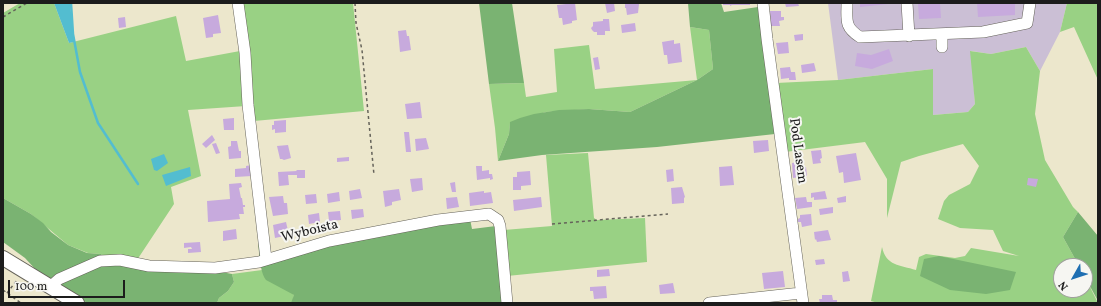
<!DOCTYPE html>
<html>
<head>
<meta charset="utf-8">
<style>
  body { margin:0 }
  #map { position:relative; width:1101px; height:306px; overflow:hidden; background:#ece7cc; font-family:Vollkorn,serif }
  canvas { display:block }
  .frame { position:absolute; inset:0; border:4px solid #1c1c1c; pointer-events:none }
  .north { position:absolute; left:1053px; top:258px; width:40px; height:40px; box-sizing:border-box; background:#f6f6f2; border:1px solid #9f9f9c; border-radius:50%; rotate:231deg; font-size:11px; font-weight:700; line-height:16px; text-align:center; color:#1c1c1c }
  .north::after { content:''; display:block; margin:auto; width:14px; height:18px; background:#1f6fb2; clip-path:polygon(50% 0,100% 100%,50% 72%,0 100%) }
  .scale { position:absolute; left:8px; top:280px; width:117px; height:18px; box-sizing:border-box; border:2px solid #1c1c1c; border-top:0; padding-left:5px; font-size:12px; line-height:14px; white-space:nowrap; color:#1c1c1c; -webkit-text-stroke:3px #f6f6f2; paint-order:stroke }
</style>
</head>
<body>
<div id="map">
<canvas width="1101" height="306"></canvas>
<div class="frame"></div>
<div class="north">N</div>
<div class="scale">100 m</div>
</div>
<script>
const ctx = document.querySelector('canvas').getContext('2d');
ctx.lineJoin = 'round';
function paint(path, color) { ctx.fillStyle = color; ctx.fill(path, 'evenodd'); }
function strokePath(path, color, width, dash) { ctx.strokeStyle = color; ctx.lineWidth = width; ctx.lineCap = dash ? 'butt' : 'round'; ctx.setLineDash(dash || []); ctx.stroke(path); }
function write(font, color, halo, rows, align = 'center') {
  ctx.font = font + ' Vollkorn,serif'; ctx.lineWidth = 4; ctx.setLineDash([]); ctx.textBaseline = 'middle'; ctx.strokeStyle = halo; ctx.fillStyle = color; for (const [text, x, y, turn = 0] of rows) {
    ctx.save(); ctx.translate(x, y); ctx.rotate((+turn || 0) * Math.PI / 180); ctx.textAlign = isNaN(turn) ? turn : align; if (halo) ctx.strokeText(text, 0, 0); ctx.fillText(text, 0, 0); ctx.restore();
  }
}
const industrial = new Path2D(`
  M 828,3 L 1067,3 L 1060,32 L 1040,71 L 1026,47 L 991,54 L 971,51 L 975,104 L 968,112 L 933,115 L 933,69 L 838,80 Z`);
const green = new Path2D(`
  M 20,3 L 54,3 L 69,43 L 176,16 L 186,61 L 240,51 L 246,106 L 188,110 L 201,176 L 171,187 L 174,204 L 137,260 L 118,254 L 111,263 L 101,254 L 88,253 L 68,245 L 31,214 L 3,198 L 3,13 Z
  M 241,3 L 353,3 L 364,111 L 254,121 Z
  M 1067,3 L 1098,3 L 1098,80 L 1074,27 L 1060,32 Z
  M 690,27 L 709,30 L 713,69 L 697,80 L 630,112 L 589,109 L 546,112 L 510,123 L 509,134 L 498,161 L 495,128 L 489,84 L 524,83 L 526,97 L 557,92 L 554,49 L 589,45 L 595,89 L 697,80 Z
  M 1026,47 L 1040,71 L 1035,114 L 1045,160 L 1073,207 L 1078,212 L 1063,237 L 1079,266 L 1061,266 L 1061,290 L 1085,290 L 1085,277 L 1098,303 L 878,303 L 871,301 L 882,247 C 886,266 900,265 916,270 L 919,257 L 926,254 L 955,258 L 965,256 L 971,248 L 1019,256 L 1003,251 L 993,230 L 960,228 L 938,219 L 944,201 L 949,195 L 970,184 L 979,166 L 963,144 L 919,156 L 901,162 L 887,218 L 887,179 L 865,142 L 785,152 L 776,83 L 838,80 L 933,69 L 933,115 L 968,112 L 975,104 L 970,51 L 991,54 Z
  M 588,153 L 594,218 L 597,220 L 645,218 L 647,262 L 507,276 L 504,230 L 552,226 L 546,155 Z
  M 274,265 L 294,295 L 293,303 L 217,303 L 219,298 L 228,291 L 234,282 L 232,274 L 262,270 Z`);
const forest = new Path2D(`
  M 479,3 L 512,3 L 524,83 L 489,84 Z
  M 688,3 L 721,3 L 724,12 L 758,7 L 775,134 L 657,147 L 542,155 L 498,161 L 509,134 L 510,122 L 520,118 L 534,114 L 559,110 L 589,109 L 630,112 L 697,80 L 713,69 L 709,30 L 690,27 Z
  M 3,198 L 31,214 L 43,223 L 51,232 L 68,245 L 87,253 L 101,254 L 111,263 L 211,270 L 232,274 L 234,282 L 228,291 L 219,298 L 217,303 L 87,303 L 61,285 L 37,271 L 25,258 L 3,242 Z
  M 257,208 L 272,262 L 327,245 L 470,219 L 472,229 L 496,226 L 505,303 L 291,303 L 294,295 L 266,280 C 257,269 258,224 257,208 Z
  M 1078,212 L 1098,236 L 1098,301 L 1085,277 L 1085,266 L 1079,266 L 1063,237 Z
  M 939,256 L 1016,272 L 1010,290 L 986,294 L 950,290 L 920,276 L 924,259 Z`);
const water = new Path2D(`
  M 54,3 L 70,3 L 74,42 L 69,43 Z
  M 164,154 L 168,163 L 157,171 L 154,170 L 151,159 Z
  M 190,167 L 191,176 L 166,186 L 162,175 Z`);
const stream = new Path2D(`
  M 71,3 L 73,34 L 80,72 L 98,123 L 138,184`);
const building = new Path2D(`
  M 575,3 L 577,20 L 572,21 L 572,23 L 563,25 L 562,18 L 559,18 L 557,5 Z
  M 605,3 L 614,3 L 615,11 L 607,13 Z
  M 625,3 L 639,4 L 638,13 L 627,15 L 626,8 L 625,8 Z
  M 723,3 L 750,3 L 750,5 L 732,5 L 730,6 L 730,5 L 723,5 Z
  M 785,3 L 798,3 L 799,6 L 786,7 Z
  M 860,3 L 888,3 L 888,4 L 860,7 Z
  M 918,3 L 940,3 L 941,18 L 919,19 Z
  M 977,3 L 1015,3 L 1015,15 L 978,17 Z
  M 770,11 L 781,11 L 781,17 L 784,17 L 784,20 L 779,21 L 780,26 L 771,26 Z
  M 218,15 L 221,33 L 213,34 L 213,37 L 206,38 L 203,18 Z
  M 125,17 L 126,27 L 119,28 L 118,18 Z
  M 603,19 L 609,19 L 610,31 L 605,31 L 605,35 L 597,35 L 597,32 L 594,32 L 592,30 L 591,28 L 593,26 L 593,22 L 603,21 Z
  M 635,23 L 636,31 L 622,33 L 621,25 Z
  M 406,30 L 407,36 L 409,36 L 411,50 L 400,52 L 398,31 Z
  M 803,34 L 803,40 L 795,41 L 794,35 Z
  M 674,40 L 674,44 L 680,43 L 682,62 L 668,64 L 667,55 L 664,55 L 662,42 Z
  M 788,42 L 789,53 L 778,54 L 776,43 Z
  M 889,49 L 893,61 L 872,69 L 855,66 L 857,53 L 871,55 Z
  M 598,57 L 600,69 L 595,70 L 593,58 Z
  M 814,63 L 816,71 L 802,73 L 801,65 Z
  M 790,67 L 791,72 L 795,72 L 796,80 L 789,80 L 789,78 L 781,79 L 780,68 Z
  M 420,102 L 422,118 L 407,119 L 405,104 Z
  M 234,118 L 234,130 L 224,130 L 223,119 Z
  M 286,120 L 286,132 L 275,133 L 275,129 L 272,130 L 272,125 L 274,125 L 274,121 Z
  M 404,132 L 409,132 L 411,152 L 406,152 Z
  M 212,135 L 215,140 L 206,148 L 202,144 Z
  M 426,138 L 429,149 L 416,151 L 415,139 Z
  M 768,140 L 769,151 L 754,153 L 753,141 Z
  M 231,141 L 237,141 L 239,151 L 241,151 L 241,158 L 229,159 L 228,147 L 231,146 Z
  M 216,143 L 220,153 L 216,154 L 212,144 Z
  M 288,145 L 291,158 L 284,160 L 282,159 L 280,159 L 277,146 Z
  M 821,150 L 822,158 L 820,159 L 821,163 L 813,164 L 811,151 Z
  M 856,153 L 861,180 L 844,183 L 843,172 L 839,173 L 836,156 Z
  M 349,157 L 349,161 L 337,162 L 337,158 Z
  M 802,161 L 803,167 L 806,167 L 807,176 L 793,178 L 792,163 Z
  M 251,165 L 252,176 L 235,177 L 235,169 L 246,168 L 246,166 Z
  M 476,166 L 482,166 L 482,171 L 489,170 L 489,174 L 492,174 L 493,179 L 490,180 L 490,178 L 477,180 Z
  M 732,166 L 734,185 L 720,186 L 719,167 Z
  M 673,169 L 674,181 L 667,182 L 666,170 Z
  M 296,170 L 305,170 L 305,178 L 297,178 L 297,175 L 288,175 L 289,185 L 279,186 L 278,172 L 297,171 Z
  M 530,171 L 531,185 L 521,186 L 521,190 L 513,190 L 513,177 L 517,177 L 517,172 Z
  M 422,178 L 423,190 L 412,192 L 410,179 Z
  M 1028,178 L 1038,179 L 1036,187 L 1027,185 Z
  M 455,182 L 456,192 L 452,192 L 450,183 Z
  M 241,183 L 242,187 L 239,188 L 241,198 L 242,198 L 243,205 L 245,205 L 245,207 L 243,207 L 244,214 L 239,214 L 240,219 L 208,222 L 207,201 L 230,199 L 229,184 Z
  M 682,187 L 685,197 L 684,198 L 684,203 L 672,204 L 671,188 Z
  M 360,189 L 362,198 L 350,200 L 349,191 Z
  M 399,189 L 401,200 L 392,202 L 392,205 L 385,207 L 383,191 Z
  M 484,191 L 484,193 L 491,192 L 493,203 L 470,206 L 469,193 Z
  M 825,191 L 827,199 L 814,200 L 814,197 L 811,198 L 811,193 Z
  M 339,192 L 340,201 L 328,203 L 327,194 Z
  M 316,194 L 317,203 L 306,204 L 305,195 Z
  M 283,196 L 284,203 L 287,203 L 288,214 L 273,216 L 269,197 Z
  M 846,196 L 846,202 L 838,203 L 837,198 Z
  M 457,197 L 459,207 L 447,209 L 446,198 Z
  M 541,197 L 542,207 L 514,211 L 513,200 Z
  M 806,197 L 807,202 L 812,202 L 812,207 L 797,209 L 795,198 Z
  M 833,207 L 833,213 L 820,215 L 819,209 Z
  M 363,209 L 364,217 L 352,219 L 351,210 Z
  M 340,211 L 341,220 L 329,221 L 328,212 Z
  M 319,213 L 320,222 L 309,224 L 308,215 Z
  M 811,214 L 812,225 L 802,227 L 801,222 L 798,222 L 798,219 L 800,218 L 800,215 Z
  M 286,222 L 289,235 L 275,238 L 273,225 Z
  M 236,229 L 237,239 L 223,241 L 223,231 Z
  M 828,230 L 831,240 L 817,242 L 816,239 L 815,240 L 814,232 Z
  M 200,242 L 201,252 L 188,253 L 188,249 L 192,249 L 191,247 L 184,248 L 184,243 Z
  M 824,259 L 825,264 L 816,265 L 815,260 Z
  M 609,269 L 610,276 L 597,277 L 597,270 Z
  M 783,271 L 785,287 L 764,289 L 762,273 Z
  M 848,271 L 850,281 L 843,282 L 842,272 Z
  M 673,283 L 675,293 L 660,294 L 659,285 Z
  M 606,286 L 607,298 L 594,299 L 593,291 L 590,291 L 590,287 Z
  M 822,295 L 832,295 L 833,300 L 837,300 L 837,303 L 820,303 L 819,299 L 822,299 Z`);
const path = new Path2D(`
  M 355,3 L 356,23 L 362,50 L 374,175
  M 3,17 L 27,3
  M 552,224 L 668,214
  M 3,290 L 21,303
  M 7,293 L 17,280`);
const minor = new Path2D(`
  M 238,3 L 245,53 L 248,105 L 266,259
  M 763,3 L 767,39 L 803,303
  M 847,3 C 847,20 844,27 860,37 L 983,32 L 1027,23 L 1030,3
  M 907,3 L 909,36
  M 942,47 L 942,34
  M 50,287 L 59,279 L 100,261 L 120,260 L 149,266 L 215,268 L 259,262 L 329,241 L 438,220 L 489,214 L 498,220 L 500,226 L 507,303
  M 709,303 L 801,293`);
const major = new Path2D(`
  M 3,258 L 77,303`);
const streetNames = [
  ["Pod Lasem",797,151,82],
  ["Wyboista",310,232,-14]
];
paint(industrial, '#cbbfd5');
paint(green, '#99d184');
paint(forest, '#7ab372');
paint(water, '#53bdd0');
strokePath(stream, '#53bdd0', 2.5);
paint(building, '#c7aadd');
strokePath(minor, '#65635a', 12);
strokePath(major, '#65635a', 16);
strokePath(path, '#65635a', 1.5, [3, 3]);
strokePath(minor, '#fff', 11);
strokePath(major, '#fff', 14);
write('14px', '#1c1c1c', '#f6f6f2', streetNames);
</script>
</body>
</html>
